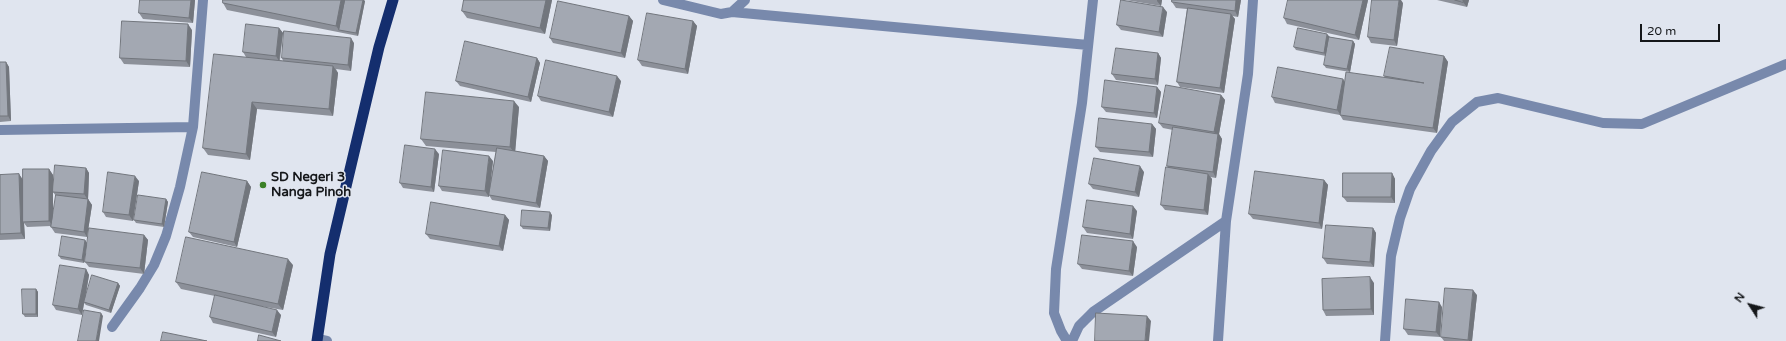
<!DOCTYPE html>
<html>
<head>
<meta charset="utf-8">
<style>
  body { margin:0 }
  #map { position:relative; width:1786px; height:341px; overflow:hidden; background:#e0e5ef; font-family:"Varela Round",sans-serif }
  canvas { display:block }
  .north { position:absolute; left:1730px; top:285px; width:40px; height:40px; -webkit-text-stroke:3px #e0e5ef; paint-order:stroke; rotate:306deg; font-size:11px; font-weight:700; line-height:16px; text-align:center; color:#15171a }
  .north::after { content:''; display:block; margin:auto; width:14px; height:18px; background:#15171a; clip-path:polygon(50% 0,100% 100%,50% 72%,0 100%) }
  .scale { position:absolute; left:1640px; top:24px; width:80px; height:18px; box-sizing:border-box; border:2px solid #15171a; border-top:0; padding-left:5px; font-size:12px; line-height:14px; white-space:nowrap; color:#15171a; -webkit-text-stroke:3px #e0e5ef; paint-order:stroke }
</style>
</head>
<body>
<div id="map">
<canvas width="1786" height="341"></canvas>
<div class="north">N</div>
<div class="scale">20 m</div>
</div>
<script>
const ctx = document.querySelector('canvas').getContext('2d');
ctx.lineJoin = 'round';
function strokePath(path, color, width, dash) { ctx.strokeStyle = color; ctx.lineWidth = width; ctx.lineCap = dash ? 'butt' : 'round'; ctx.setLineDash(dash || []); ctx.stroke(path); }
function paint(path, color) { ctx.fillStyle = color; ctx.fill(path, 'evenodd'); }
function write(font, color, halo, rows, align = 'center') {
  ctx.font = font + ' "Varela Round",sans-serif'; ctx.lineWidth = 3; ctx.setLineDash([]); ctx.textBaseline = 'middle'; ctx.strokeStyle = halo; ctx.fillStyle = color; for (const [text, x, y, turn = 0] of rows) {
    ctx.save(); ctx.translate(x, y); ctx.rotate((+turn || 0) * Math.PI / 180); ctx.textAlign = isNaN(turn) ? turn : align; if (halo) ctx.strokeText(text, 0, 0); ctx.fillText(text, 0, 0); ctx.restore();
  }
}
const minor = new Path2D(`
  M 663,0 L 721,14 L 732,12 L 745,0
  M 732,12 L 1088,45
  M 0,130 L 193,127
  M 112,327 L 140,288 L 154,265 L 166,236 L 180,187 L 193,127 L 203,0
  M 318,339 L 327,341
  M 1067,341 L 1061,331 L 1054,313 L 1056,269 L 1082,103 L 1093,0
  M 1072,341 L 1079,326 L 1093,312 L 1226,221
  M 1218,341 L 1226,221 L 1248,74 L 1253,0
  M 1385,341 L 1391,256 L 1400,218 L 1410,189 L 1431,151 L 1452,122 L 1477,102 L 1498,98 L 1603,123 L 1642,124 L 1786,64`);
const trunk = new Path2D(`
  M 317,341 L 330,254 L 379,47 L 393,0`);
const wall = new Path2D(`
  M 195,0 L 193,23 L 143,19 L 139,13 Z
  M 464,0 L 552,0 L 545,34 L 467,18 L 462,11 Z
  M 1126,0 L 1162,0 L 1161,6 Z
  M 1241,0 L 1238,17 L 1232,16 L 1235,19 L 1224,93 L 1180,87 L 1177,82 L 1187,9 L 1176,8 L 1172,2 Z
  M 1368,0 L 1359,40 L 1287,24 L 1284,18 Z
  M 1437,0 L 1469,0 L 1467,7 Z
  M 365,1 L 358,36 L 227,10 L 223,3 Z
  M 1403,3 L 1397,46 L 1371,43 L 1368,37 Z
  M 1167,12 L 1163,37 L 1121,30 L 1117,25 Z
  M 629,16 L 633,21 L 625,58 L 553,43 L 550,38 Z
  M 693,21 L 697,26 L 688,74 L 642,66 L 638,60 Z
  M 279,28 L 283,33 L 280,60 L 283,61 L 282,58 L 354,43 L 351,71 L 336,69 L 338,73 L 333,116 L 257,109 L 250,160 L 208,155 L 203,148 L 246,57 L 243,52 Z
  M 192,30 L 190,67 L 124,64 L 120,58 Z
  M 1329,37 L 1353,41 L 1355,44 L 1350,72 L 1326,68 L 1324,65 L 1326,56 L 1296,50 L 1294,47 Z
  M 1158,53 L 1161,58 L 1158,85 L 1116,80 L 1112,74 Z
  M 1444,56 L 1448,62 L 1437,133 L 1343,120 L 1340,115 L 1275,103 L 1272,97 L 1343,79 L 1345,82 L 1386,78 L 1384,76 Z
  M 537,58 L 540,63 L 531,102 L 460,86 L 456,81 Z
  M 0,62 L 6,62 L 9,67 L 11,121 L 0,122 Z
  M 621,81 L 613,117 L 541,101 L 538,96 Z
  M 1157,87 L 1161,92 L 1157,118 L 1106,112 L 1102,107 Z
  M 1221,95 L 1225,100 L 1219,134 L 1222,139 L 1216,178 L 1210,177 L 1212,179 L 1208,215 L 1165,210 L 1161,205 L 1168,167 L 1167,166 L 1173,130 L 1163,128 L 1159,123 Z
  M 519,107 L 515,151 L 544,156 L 548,161 L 540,208 L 492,200 L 489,195 L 489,197 L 442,191 L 439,186 L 493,161 L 489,192 L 496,152 L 426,146 L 421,139 Z
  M 1152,124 L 1156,129 L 1153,157 L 1100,152 L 1096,147 Z
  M 439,154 L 434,192 L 403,188 L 400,183 Z
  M 86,168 L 89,173 L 88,199 L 92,205 L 87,237 L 55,233 L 51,227 L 51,226 L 27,227 L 24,223 L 25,239 L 0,240 L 0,175 L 19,174 L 23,180 L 49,169 L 53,175 L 53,215 L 56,196 L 53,192 Z
  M 1144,172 L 1139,197 L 1093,189 L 1089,184 Z
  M 1392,173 L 1395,179 L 1395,203 L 1347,202 L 1343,197 Z
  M 1324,180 L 1328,185 L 1322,229 L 1253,219 L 1249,214 Z
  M 139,181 L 133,221 L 106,217 L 103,212 Z
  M 247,181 L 251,187 L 237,247 L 193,237 L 189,232 Z
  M 166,199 L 168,202 L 164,227 L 136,223 L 134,220 Z
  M 1137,211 L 1133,239 L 1087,233 L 1083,227 Z
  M 505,215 L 509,220 L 503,251 L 430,239 L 426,234 Z
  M 552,215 L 550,231 L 523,229 L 521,226 Z
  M 1373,228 L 1376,233 L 1374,267 L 1327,264 L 1323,258 Z
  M 144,235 L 148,240 L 144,274 L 89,267 L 85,262 Z
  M 85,240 L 87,243 L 84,263 L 61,259 L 59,256 Z
  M 1137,247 L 1133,276 L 1082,269 L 1078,264 Z
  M 293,265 L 283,310 L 260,306 L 281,315 L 276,337 L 213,323 L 210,317 L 215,296 L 181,289 L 176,282 Z
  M 86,269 L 89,275 L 86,295 L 118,283 L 120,286 L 111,313 L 86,305 L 84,303 L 82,315 L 56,310 L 53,305 Z
  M 1374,283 L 1374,315 L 1326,316 L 1323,310 Z
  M 36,289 L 38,292 L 38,317 L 25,317 L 23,314 Z
  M 1477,295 L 1472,341 L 1444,341 L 1441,337 Z
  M 1442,307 L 1440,337 L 1408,335 L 1404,329 Z`);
const shadedWall = new Path2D(`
  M 191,0 L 195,0 L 193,23 L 189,18 Z
  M 341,0 L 347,0 L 339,30 L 336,26 Z
  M 363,0 L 364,0 L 365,1 L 358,36 L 356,33 Z
  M 546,0 L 552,0 L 545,34 L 540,28 Z
  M 1157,0 L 1162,0 L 1161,6 L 1157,1 Z
  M 1236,0 L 1241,0 L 1238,17 L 1235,11 Z
  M 1363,0 L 1368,0 L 1359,40 L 1355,35 Z
  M 1399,0 L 1401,0 L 1403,3 L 1397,46 L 1394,40 Z
  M 1463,0 L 1469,0 L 1467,7 L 1463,2 Z
  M 1163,7 L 1167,12 L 1163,37 L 1159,32 Z
  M 1231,14 L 1235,19 L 1224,93 L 1220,88 Z
  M 629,16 L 633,21 L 625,58 L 621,53 Z
  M 693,21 L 697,26 L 688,74 L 685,69 Z
  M 188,24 L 192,30 L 190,67 L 186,61 Z
  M 279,28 L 283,33 L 279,61 L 276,56 Z
  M 1327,34 L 1330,37 L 1326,56 L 1324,53 Z
  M 351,38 L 354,43 L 351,71 L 348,65 Z
  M 1353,41 L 1355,44 L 1350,72 L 1347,69 Z
  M 1158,53 L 1161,58 L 1158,85 L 1155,79 Z
  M 1444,56 L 1448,62 L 1437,133 L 1433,128 Z
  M 537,58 L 540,63 L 531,102 L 528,97 Z
  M 6,62 L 9,67 L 11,121 L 8,116 Z
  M 333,66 L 338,73 L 333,116 L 329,109 Z
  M 617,76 L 621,81 L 613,117 L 609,112 Z
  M 1343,79 L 1346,85 L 1341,115 L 1337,110 Z
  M 1157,87 L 1161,92 L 1157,118 L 1154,113 Z
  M 1221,95 L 1225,100 L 1219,134 L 1222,139 L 1216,178 L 1213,172 L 1218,137 L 1214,132 Z
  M 514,101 L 519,107 L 515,154 L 510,147 Z
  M 252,102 L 257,109 L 250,160 L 246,154 Z
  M 1152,124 L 1156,129 L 1153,157 L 1149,152 Z
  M 435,149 L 439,154 L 434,192 L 431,187 Z
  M 489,156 L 493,161 L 489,197 L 485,191 Z
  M 544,156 L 548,161 L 540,208 L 536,203 Z
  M 1140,166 L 1144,172 L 1139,197 L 1135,192 Z
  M 86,168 L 89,173 L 88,200 L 84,194 Z
  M 49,169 L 53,175 L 53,226 L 49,221 Z
  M 1392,173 L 1395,179 L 1395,203 L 1391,197 Z
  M 19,174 L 23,180 L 23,222 L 24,223 L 25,239 L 21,233 Z
  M 1208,174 L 1212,179 L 1208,215 L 1204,210 Z
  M 135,176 L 139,181 L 133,221 L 129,215 Z
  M 1324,180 L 1328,185 L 1322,229 L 1319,223 Z
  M 247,181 L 251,187 L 237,247 L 234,242 Z
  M 88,199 L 92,205 L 87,237 L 84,232 Z
  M 166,199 L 168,202 L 164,227 L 162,224 Z
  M 1133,206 L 1137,211 L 1133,239 L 1130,234 Z
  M 550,212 L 552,215 L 550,231 L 548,228 Z
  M 505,215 L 509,220 L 503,251 L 499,246 Z
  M 1373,228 L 1376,233 L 1374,267 L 1370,262 Z
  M 144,235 L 148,240 L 144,274 L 140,268 Z
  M 85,240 L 87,243 L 84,263 L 82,260 Z
  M 1133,241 L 1137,247 L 1133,276 L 1129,271 Z
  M 288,259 L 293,265 L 283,310 L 278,304 Z
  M 86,269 L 89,275 L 82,315 L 78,309 Z
  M 1370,277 L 1374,283 L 1374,315 L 1371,309 Z
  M 118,283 L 120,286 L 111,313 L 109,310 Z
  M 36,289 L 38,292 L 38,317 L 36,314 Z
  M 1473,290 L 1477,295 L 1472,341 L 1469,341 L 1468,340 Z
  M 1439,302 L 1442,307 L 1440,337 L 1436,332 Z
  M 277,310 L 281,315 L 276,337 L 272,332 Z
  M 101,313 L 103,316 L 99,341 L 96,341 Z
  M 1147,316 L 1151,321 L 1149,341 L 1145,341 Z`);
const building = new Path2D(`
  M 140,0 L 191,0 L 189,18 L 139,13 Z
  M 223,0 L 341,0 L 336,26 L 223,3 Z
  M 345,0 L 363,0 L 356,33 L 339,30 Z
  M 464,0 L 546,0 L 540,28 L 462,11 Z
  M 1121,0 L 1163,7 L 1159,32 L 1117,25 Z
  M 1172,0 L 1236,0 L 1235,11 L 1172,2 Z
  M 1288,0 L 1363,0 L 1355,35 L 1284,18 Z
  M 1372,0 L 1399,0 L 1394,40 L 1368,37 Z
  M 1455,0 L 1463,0 L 1463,2 Z
  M 558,1 L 629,16 L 621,53 L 550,38 Z
  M 1188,8 L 1231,14 L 1220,88 L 1177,82 Z
  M 647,13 L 693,21 L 685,69 L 638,60 Z
  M 122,21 L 188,24 L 186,61 L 120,58 Z
  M 246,24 L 279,28 L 276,56 L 243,52 Z
  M 1298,28 L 1327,34 L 1324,53 L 1294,47 Z
  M 284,31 L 351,38 L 348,65 L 282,58 Z
  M 1329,37 L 1353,41 L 1347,69 L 1324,65 Z
  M 465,41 L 537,58 L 528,97 L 456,81 Z
  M 1390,47 L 1444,56 L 1433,128 L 1340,115 L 1346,72 L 1424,83 L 1384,76 Z
  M 1116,48 L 1158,53 L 1155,79 L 1112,74 Z
  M 214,54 L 333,66 L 329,109 L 252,102 L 246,154 L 203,148 Z
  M 546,60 L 617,76 L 609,112 L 538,96 Z
  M 0,62 L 6,62 L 8,116 L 0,116 Z
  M 1278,67 L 1343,79 L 1337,110 L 1272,97 Z
  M 1105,80 L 1157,87 L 1154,113 L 1102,107 Z
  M 1166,85 L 1221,95 L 1214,132 L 1159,123 Z
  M 426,92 L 514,101 L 510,147 L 421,139 Z
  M 1099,118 L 1152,124 L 1149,152 L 1096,147 Z
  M 1173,127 L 1218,134 L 1213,172 L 1167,166 Z
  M 405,145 L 435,149 L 431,187 L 400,183 Z
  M 497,148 L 544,156 L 536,203 L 489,195 Z
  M 443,150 L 489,156 L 485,191 L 439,186 Z
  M 1094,158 L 1140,166 L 1135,192 L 1089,184 Z
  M 55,165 L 86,168 L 84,194 L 53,192 Z
  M 1166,167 L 1208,174 L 1204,210 L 1161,205 Z
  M 23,169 L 49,169 L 49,221 L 23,222 Z
  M 1255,171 L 1324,180 L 1319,223 L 1249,214 Z
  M 108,172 L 135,176 L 129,215 L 103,212 Z
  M 202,172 L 247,181 L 234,242 L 189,232 Z
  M 1343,173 L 1392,173 L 1391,197 L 1343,197 Z
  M 19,174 L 21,233 L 0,234 L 0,175 Z
  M 56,195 L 88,199 L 84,232 L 51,227 Z
  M 138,195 L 166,199 L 162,224 L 134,220 Z
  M 1087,200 L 1133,206 L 1130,234 L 1083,227 Z
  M 431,202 L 505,215 L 499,246 L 426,234 Z
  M 522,210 L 550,212 L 548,228 L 521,226 Z
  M 1326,225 L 1373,228 L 1370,262 L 1323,258 Z
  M 89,228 L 144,235 L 140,268 L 85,262 Z
  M 1082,235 L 1133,241 L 1129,271 L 1078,264 Z
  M 62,236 L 85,240 L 82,260 L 59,256 Z
  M 186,237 L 288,259 L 278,304 L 176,282 Z
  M 60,265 L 86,269 L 78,309 L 53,305 Z
  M 92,275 L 118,283 L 109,310 L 84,302 Z
  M 1370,277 L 1371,309 L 1323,310 L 1322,279 Z
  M 1445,288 L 1473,290 L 1468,340 L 1441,337 Z
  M 22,289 L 36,289 L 36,314 L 23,314 Z
  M 215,295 L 277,310 L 272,332 L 210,317 Z
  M 1406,299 L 1439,302 L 1436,332 L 1404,329 Z
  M 84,310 L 101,313 L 96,341 L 78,341 Z
  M 1096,313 L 1147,316 L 1145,341 L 1095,341 Z
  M 163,332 L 207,341 L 161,341 Z
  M 259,335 L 281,341 L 258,341 Z`);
const markers = [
  [263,185,4,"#3b8126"]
];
const poiNames = [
  ["SD Negeri 3",271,178],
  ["Nanga Pinoh",271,193]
];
strokePath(minor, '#7889ac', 10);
strokePath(trunk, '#142e6e', 11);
paint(wall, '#8c9099');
paint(shadedWall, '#72767d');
paint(building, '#a3a8b2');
strokePath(building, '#72767d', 1);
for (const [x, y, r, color] of markers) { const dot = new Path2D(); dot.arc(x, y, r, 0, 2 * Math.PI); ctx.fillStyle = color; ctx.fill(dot); strokePath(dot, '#e0e5ef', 1.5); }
write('bold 13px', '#15171a', '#e0e5ef', poiNames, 'left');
</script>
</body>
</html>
